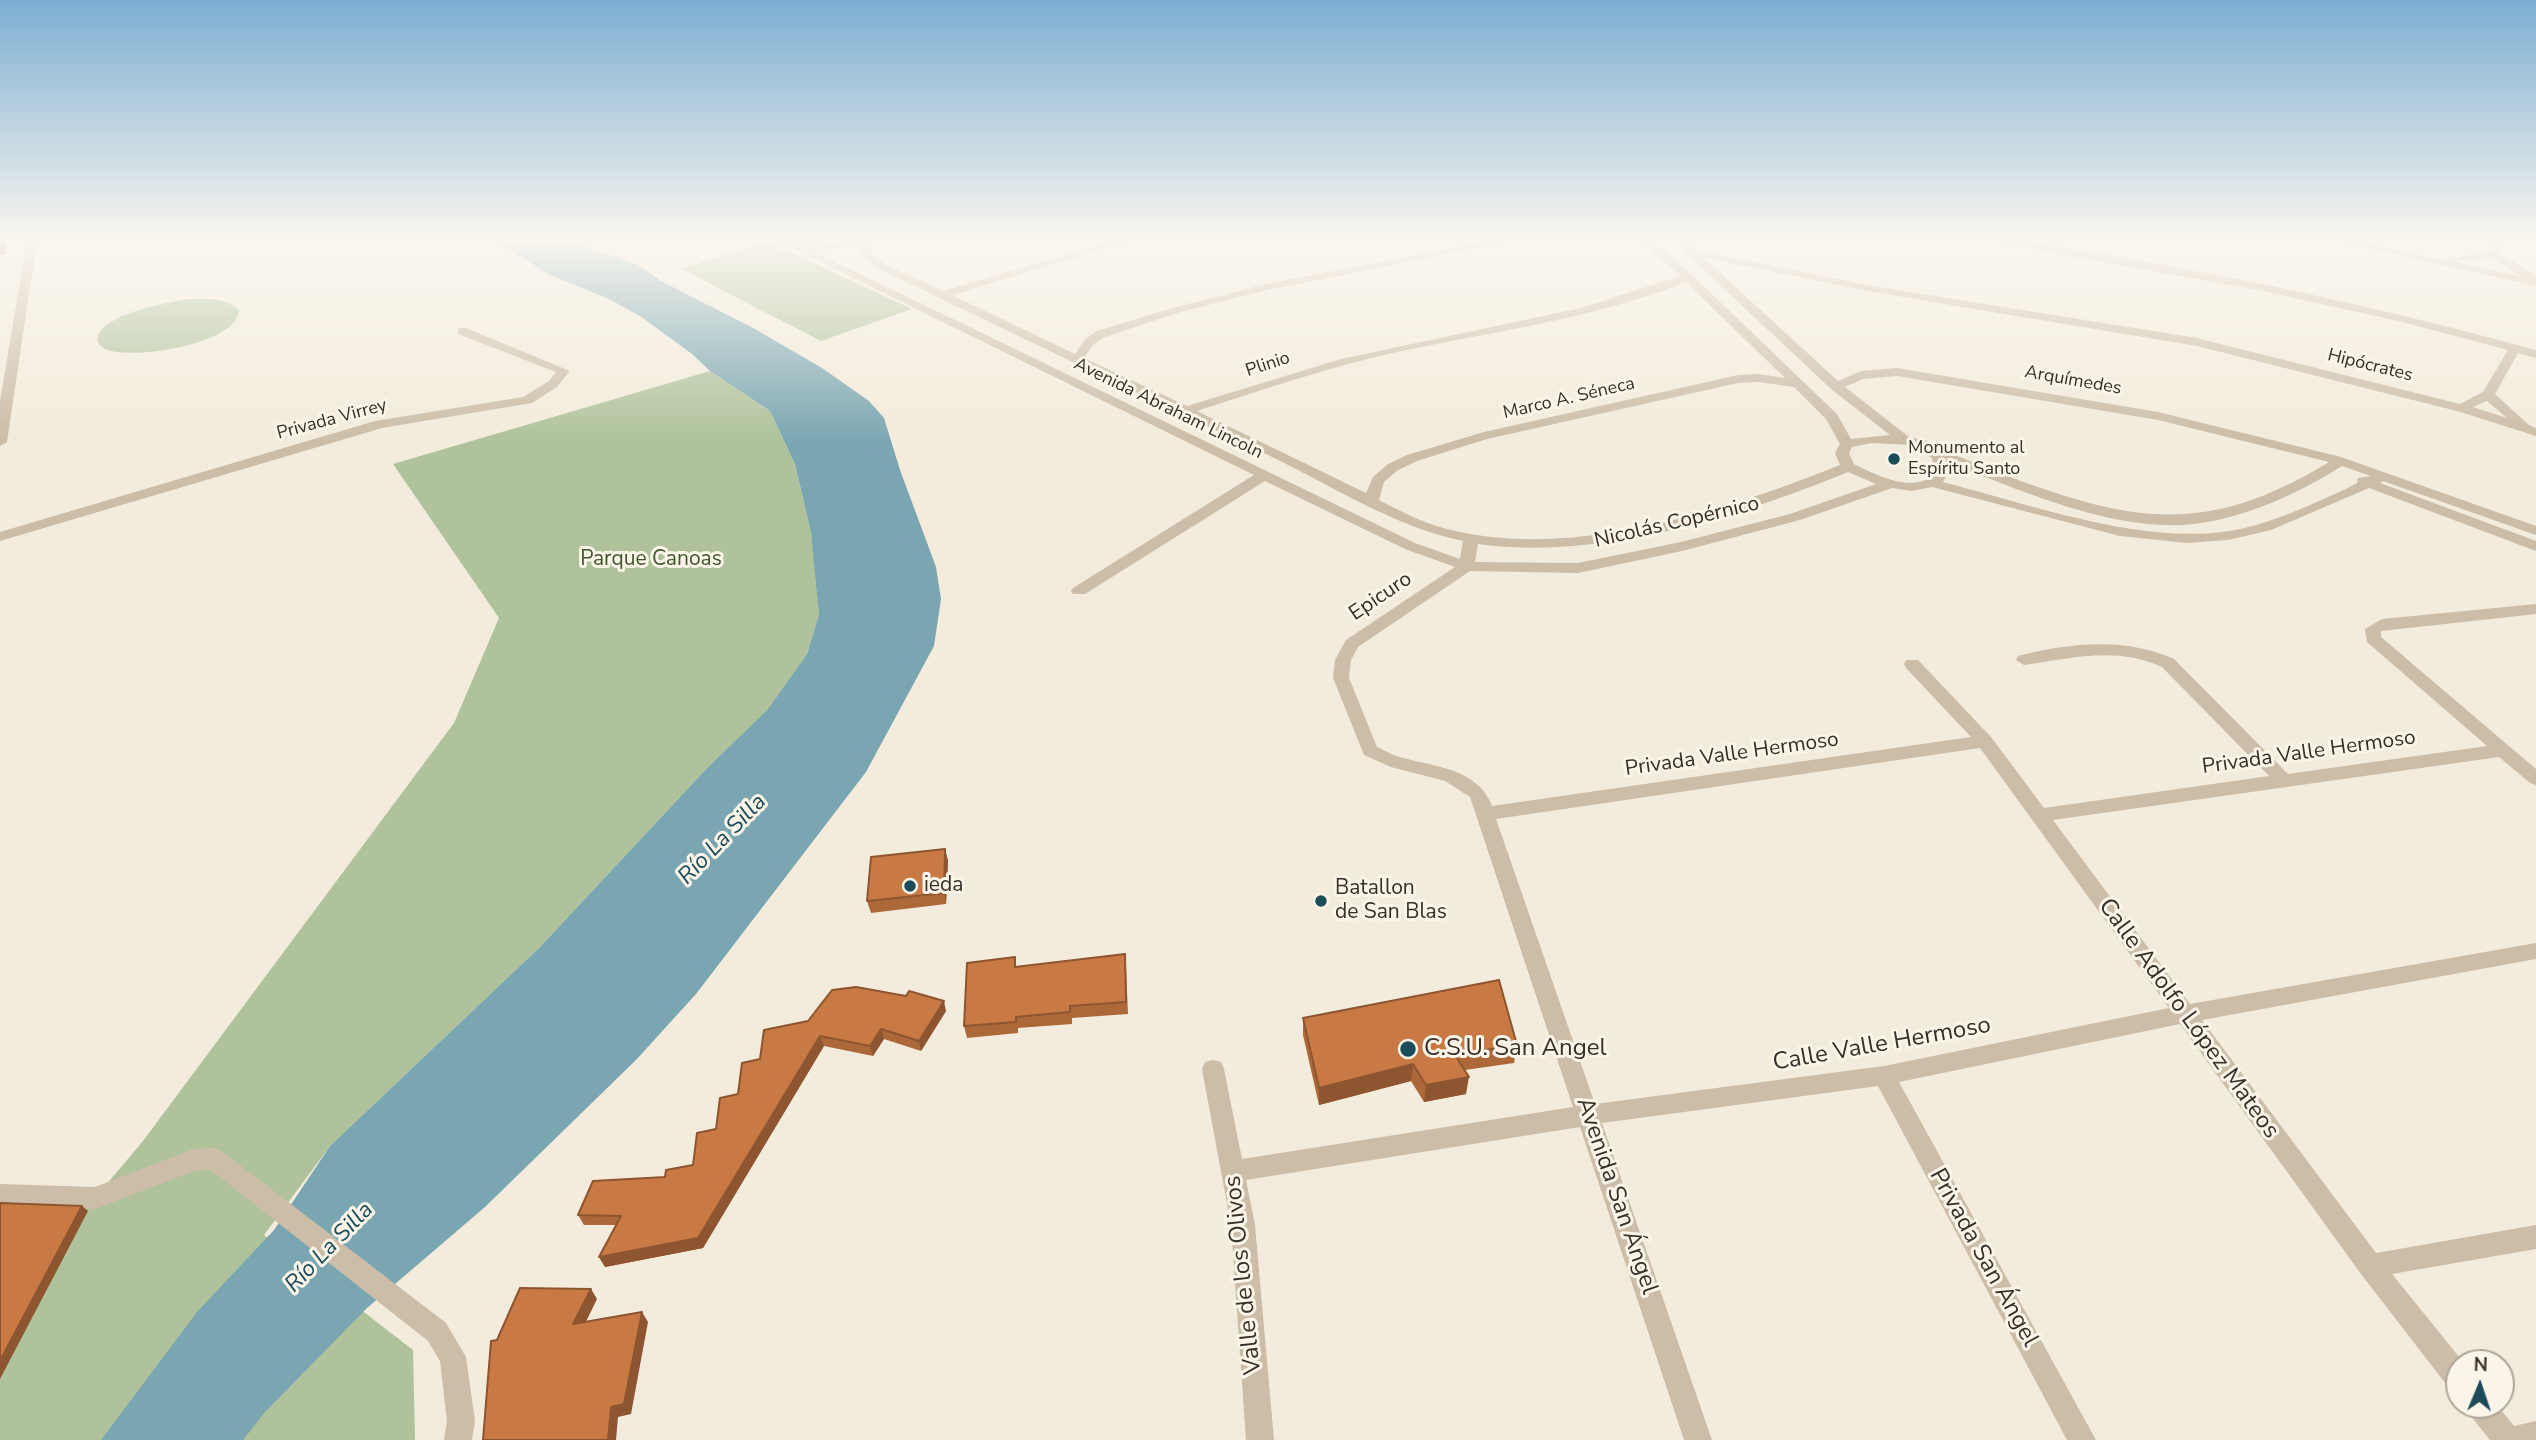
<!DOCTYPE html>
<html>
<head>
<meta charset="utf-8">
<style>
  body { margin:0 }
  #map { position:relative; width:2536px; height:1440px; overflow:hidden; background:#f3ecdc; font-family:"Nunito Sans",sans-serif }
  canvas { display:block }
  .north { position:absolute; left:2445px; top:1349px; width:70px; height:70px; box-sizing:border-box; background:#faf5e8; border:2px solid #aca69b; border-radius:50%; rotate:2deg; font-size:19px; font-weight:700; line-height:28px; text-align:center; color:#382f28 }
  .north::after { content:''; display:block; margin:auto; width:24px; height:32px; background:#1c4c5a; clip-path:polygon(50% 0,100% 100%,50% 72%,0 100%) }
</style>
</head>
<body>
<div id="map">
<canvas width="2536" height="1440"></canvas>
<div class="north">N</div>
</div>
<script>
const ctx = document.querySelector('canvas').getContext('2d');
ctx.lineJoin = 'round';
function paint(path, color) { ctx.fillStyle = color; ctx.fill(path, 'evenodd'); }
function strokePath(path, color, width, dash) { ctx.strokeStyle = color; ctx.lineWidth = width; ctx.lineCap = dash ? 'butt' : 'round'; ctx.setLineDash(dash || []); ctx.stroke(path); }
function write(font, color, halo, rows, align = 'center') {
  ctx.font = font + ' "Nunito Sans",sans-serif'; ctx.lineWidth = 6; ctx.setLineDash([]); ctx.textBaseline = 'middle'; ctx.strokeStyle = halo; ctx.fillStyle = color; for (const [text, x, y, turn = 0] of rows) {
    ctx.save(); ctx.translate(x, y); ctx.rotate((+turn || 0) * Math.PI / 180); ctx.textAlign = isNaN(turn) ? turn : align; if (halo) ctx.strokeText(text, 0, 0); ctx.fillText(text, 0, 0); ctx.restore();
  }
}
const green = new Path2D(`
  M 767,241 L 912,309 L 821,341 L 681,269 Z
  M 190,299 C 207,299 227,297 239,310 C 239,344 130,361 105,349 C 100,346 96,342 98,336 C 106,313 169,302 190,299 Z
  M 710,371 L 770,411 L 795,464 L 811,533 L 818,590 L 819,614 L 807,654 L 767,710 L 708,767 L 540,947 L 330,1146 L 264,1235 L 413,1350 L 415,1440 L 0,1440 L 0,1198 L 95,1198 L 143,1141 L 454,723 L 499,618 L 393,464 Z`);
const water = new Path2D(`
  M 488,240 L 578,240 L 591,249 L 638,265 L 661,281 L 755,329 L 822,368 L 869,401 L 884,418 L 900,470 L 936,567 L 941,599 L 934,646 L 866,772 L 696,994 L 636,1060 L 485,1207 L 367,1308 L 265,1412 L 243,1440 L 101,1440 L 197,1312 L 274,1230 L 330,1146 L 540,947 L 708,767 L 767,710 L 807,654 L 819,614 L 811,533 L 795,464 L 770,411 L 710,371 L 692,354 L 640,316 L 609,299 L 550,275 L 510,250 Z`);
const minor = new Path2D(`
  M 27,240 L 37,240 L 7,442 L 0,446 L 0,401 Z
  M 776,240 L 790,240 L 803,247 L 868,240 L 871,253 L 883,263 L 943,291 L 1115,240 L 1133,240 L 952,295 L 1075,354 L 1085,339 L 1097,331 L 1169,309 L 1266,284 L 1493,240 L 1517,240 L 1267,290 L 1177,313 L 1105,337 L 1093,345 L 1084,358 L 1187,406 L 1341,359 L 1581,308 L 1680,276 L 1640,240 L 1652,240 L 1692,275 L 1837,414 L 1851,439 L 1890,435 L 1831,389 L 1687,254 L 1679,240 L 1690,240 L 1695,250 L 1873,286 L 2197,338 L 2460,404 L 2483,392 L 2508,350 L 2398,321 L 2263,291 L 1980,240 C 2040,240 2100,253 2159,264 C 2286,287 2412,316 2536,350 L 2536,358 L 2518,353 L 2495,394 L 2529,425 L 2536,428 L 2536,436 L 2457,411 L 2197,346 L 1873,292 L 1704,258 L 1838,381 L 1861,371 L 1897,368 L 2158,412 L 2341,457 L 2536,526 L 2536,535 L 2383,481 L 2380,483 L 2536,541 L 2536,551 L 2369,488 L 2271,530 L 2228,540 L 2187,543 L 2120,536 L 1932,487 L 1911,491 L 1892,488 L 1800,520 L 1682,551 L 1578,573 L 1470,571 L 1358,647 L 1351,660 L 1349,678 L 1377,747 C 1386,751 1394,756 1403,758 C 1437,767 1478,769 1492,806 L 1971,737 L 1906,668 L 1904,664 L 1906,660 L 1918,660 L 1991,737 L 2044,808 L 2269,776 L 2162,667 C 2117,646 2071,658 2024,665 L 2016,660 L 2018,656 C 2069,643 2125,637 2174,659 L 2288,774 L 2487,746 L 2367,642 L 2365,629 L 2382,619 L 2536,604 L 2536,614 L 2381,631 L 2381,637 L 2536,769 L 2536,785 L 2530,783 L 2499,757 L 2053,820 L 2190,1004 L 2536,943 L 2536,959 L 2202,1020 L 2376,1253 L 2536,1225 L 2536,1249 L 2392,1274 L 2464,1363 L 2459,1363 L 2459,1391 L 2449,1388 L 2361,1274 L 2180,1024 L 1899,1082 L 2096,1440 L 2067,1440 L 1878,1086 L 1602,1123 L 1712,1440 L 1684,1440 L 1580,1127 L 1246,1180 L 1255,1225 L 1274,1440 L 1246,1440 L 1231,1225 L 1202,1069 L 1205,1062 L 1213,1060 L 1221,1062 L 1224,1069 L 1242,1159 L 1573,1107 L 1470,797 L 1445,781 L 1391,767 L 1364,755 L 1333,678 L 1335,660 L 1346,640 L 1455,567 L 1405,549 L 1265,481 L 1085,594 L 1073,594 L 1071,591 L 1073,588 L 1254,475 ZM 858,244 L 862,256 L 875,267 C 1008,331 1137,393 1270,456 C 1333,486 1394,527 1463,541 L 1460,559 L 1415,543 L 815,252 ZM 1686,282 L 1785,378 L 1758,374 L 1738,375 L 1484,432 L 1407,455 L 1388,464 L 1373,477 L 1366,493 L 1197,411 C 1265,389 1332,366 1402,351 C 1498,331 1595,318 1686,282 ZM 1897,376 L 2158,420 L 2329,462 C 2209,535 2137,524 2010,477 C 1987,468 1964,458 1940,450 L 1928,441 L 1909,437 L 1845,387 L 1863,379 ZM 1758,382 L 1794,387 L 1826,419 L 1840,444 L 1835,453 L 1840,465 C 1725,511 1571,561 1447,529 C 1423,523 1400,511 1379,500 L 1384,482 L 1398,470 L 1417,461 L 1487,439 L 1738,383 ZM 2487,401 L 2507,418 L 2473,407 ZM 1872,443 L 1911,445 L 1932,458 L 1935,474 C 1913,494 1876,475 1854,464 L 1849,453 L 1852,447 ZM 1947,462 C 2020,490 2115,533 2194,524 C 2248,517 2297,494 2342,466 L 2371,476 L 2358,478 L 2357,483 L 2344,490 C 2307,506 2269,525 2229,531 C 2142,545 2028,504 1943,482 L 1949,471 ZM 1848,472 L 1876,484 L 1790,514 L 1681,542 L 1578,563 L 1475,562 L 1478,544 C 1597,561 1738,517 1848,472 ZM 1980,748 L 2169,1008 L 1884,1066 L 1595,1104 L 1496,819 Z
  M 2330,240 L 2352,240 L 2442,260 L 2490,251 L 2492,247 L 2489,240 L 2500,240 L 2502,247 L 2500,253 L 2536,276 L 2536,286 ZM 2492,258 L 2522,277 L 2455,262 Z
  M 458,328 L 466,328 L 570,371 L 557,387 L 532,403 L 382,428 L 0,541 L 0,532 L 375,421 L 523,397 L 549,381 L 556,372 L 458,334 Z
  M 215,1148 L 223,1152 L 446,1323 L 466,1357 L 475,1421 L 472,1440 L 444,1440 L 447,1421 L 440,1361 L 428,1341 L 211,1170 L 194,1171 L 95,1209 L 0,1206 L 0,1184 L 95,1187 L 193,1149 Z
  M 2466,1405 L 2497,1405 L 2514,1426 L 2536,1421 L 2536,1440 L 2490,1440 L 2470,1415 Z`);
const wall = new Path2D(`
  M 945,849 L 948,861 L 946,904 L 871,913 L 867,901 Z
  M 1126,966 L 1128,1014 L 1072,1018 L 1072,1024 L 1018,1028 L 1018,1033 L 967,1038 L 964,1026 L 1017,967 Z
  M 946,1011 L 921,1051 L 884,1039 L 873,1056 L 824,1046 L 703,1248 L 605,1267 L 599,1257 L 616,1225 L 584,1225 L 578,1215 L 693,1165 L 760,1059 L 764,1030 Z
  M 1303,1018 L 1517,1045 L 1514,1063 L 1465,1070 L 1466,1094 L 1424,1102 L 1411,1081 L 1319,1105 L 1303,1035 Z`);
const shadedWall = new Path2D(`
  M 0,240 L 7,240 L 6,254 L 0,255 Z
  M 945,849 L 948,861 L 946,904 L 944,893 Z
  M 944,1001 L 946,1011 L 921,1051 L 919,1041 Z
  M 881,1029 L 884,1039 L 873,1056 L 870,1046 Z
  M 820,1036 L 824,1046 L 703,1248 L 605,1267 L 599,1257 L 698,1238 Z
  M 1413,1064 L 1411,1081 L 1319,1105 L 1319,1088 Z
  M 1469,1077 L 1466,1094 L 1424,1102 L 1426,1085 Z
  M 82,1206 L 88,1211 L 0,1379 L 0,1361 Z
  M 591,1289 L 597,1299 L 580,1334 L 573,1324 Z
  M 642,1312 L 648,1322 L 631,1414 L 618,1417 L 616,1440 L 608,1440 L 611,1407 Z`);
const building = new Path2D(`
  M 945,849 L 944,893 L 867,901 L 871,857 Z
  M 1125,954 L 1126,1002 L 1070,1006 L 1070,1012 L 1016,1017 L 1016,1022 L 964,1026 L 967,963 L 1015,957 L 1015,967 Z
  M 1499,980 L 1517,1045 L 1455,1055 L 1469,1077 L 1426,1085 L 1413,1064 L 1319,1088 L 1303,1018 Z
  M 856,987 L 906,996 L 909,991 L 944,1001 L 919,1041 L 881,1029 L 870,1046 L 820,1036 L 698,1238 L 599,1257 L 621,1216 L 578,1215 L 593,1181 L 665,1177 L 666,1170 L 693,1165 L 697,1133 L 716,1129 L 720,1098 L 738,1094 L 742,1063 L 760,1059 L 764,1030 L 808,1021 L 832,990 Z
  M 0,1203 L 82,1206 L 0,1361 Z
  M 520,1288 L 591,1289 L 573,1324 L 642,1312 L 624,1404 L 611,1407 L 608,1440 L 483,1440 L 491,1341 L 497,1340 Z`);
const markers = [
  [1894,459,7,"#1c4c5a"],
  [910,886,7,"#1c4c5a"],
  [1321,901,7,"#1c4c5a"],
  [1408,1049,9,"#1c4c5a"]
];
const farStreetnames = [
  ["Plinio",1268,365,-18],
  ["Hipócrates",2370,366,14],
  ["Arquímedes",2073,381,10],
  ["Marco A. Séneca",1569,399,-13],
  ["Avenida Abraham Lincoln",1168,409,26],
  ["Privada Virrey",332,420,-15]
];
const farPoinames = [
  ["Monumento al",1908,449],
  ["Espíritu Santo",1908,470]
];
const streetNames = [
  ["Nicolás Copérnico",1677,523,-13],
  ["Epicuro",1381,597,-34],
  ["Privada Valle Hermoso",2309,753,-8],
  ["Privada Valle Hermoso",1732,755,-8]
];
const parkNames = [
  ["Parque Canoas",651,560]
];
const poiNames = [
  ["ieda",924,886],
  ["Batallon",1335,889],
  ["de San Blas",1335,913]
];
const waterNames = [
  ["Río La Silla",723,840,-46],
  ["Río La Silla",330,1248,-46]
];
const nearStreetnames = [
  ["Calle Adolfo López Mateos",2188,1019,54],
  ["Calle Valle Hermoso",1882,1045,-10],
  ["Avenida San Ángel",1616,1196,71],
  ["Privada San Ángel",1983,1258,61],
  ["Valle de los Olivos",1244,1275,-96]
];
const nearPoinames = [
  ["C.S.U. San Angel",1424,1049]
];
paint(green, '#afc29b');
paint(water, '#7aa6b1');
paint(minor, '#cbbda7');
paint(wall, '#ad683a');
paint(shadedWall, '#8d5530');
paint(building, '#c97944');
strokePath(building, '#8d5530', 2);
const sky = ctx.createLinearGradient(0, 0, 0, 442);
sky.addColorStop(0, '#7caed2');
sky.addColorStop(0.54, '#faf6ef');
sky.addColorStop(1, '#faf6ef00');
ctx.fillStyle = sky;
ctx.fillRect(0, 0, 2536, 442);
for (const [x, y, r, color] of markers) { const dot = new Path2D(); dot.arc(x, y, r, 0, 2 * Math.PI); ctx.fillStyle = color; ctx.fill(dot); strokePath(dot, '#faf5e8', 2.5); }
write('18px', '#382f28', '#faf5e8', farStreetnames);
write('18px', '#382f28', '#faf5e8', farPoinames, 'left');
write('21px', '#382f28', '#faf5e8', streetNames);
write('21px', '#40562b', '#faf5e8', parkNames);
write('21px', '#382f28', '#faf5e8', poiNames, 'left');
write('italic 23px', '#1c4c5a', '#faf5e8', waterNames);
write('24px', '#382f28', '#faf5e8', nearStreetnames);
write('24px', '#382f28', '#faf5e8', nearPoinames, 'left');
</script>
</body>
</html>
